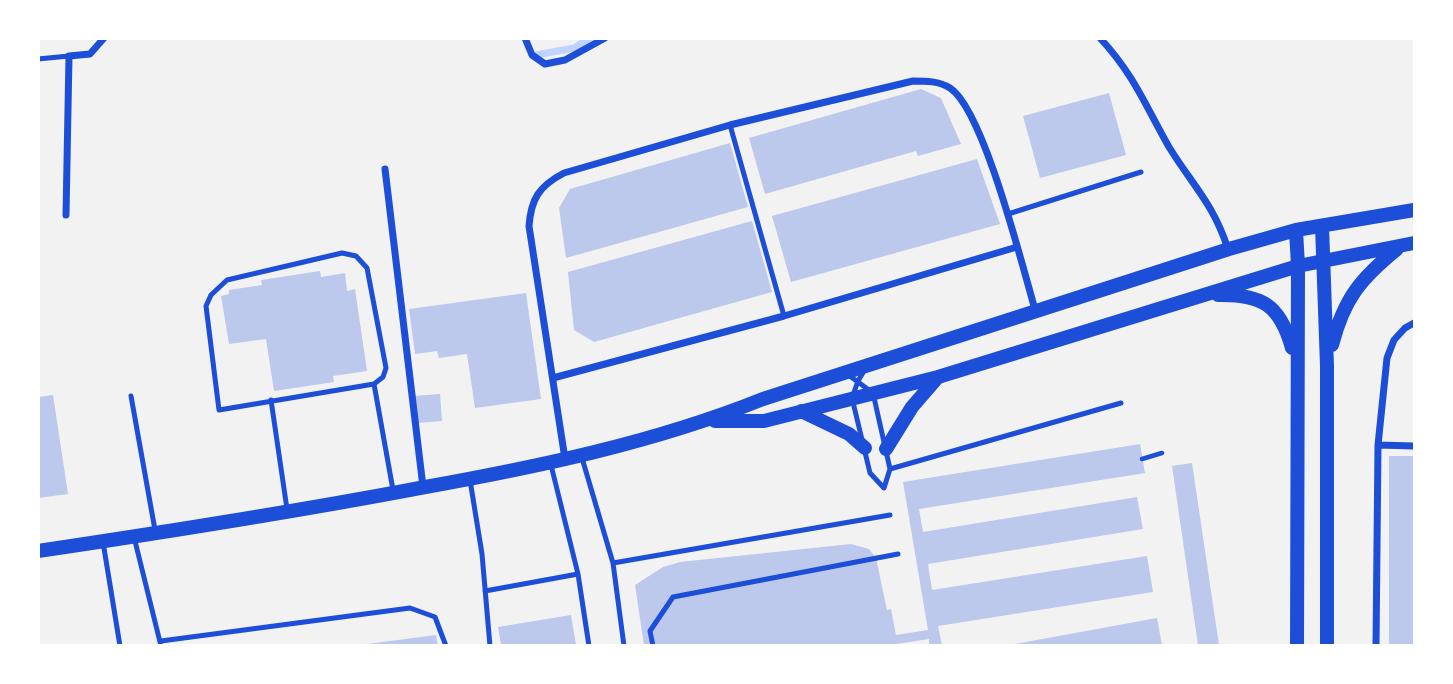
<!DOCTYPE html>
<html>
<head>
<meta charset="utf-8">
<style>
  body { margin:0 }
  #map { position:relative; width:1453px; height:684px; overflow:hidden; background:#f2f2f2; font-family:"Noto Sans",sans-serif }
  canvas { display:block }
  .frame { position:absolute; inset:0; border:40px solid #fff; pointer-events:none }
</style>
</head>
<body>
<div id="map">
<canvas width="1453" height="684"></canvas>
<div class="frame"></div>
</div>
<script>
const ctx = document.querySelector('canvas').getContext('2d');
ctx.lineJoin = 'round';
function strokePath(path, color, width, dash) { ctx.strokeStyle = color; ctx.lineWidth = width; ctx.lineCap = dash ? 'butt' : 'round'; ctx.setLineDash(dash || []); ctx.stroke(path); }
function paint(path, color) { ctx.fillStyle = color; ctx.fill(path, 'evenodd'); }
const stream = new Path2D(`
  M 536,55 L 574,48 L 590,38`);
const building = new Path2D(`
  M 921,89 L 941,98 L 961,144 L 918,156 L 916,151 L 765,194 L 749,138 Z
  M 1109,93 L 1126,155 L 1040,178 L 1023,116 Z
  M 730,143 L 748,207 L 566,258 L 559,208 L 570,189 Z
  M 977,159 L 1000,224 L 791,282 L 772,216 Z
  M 752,221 L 772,292 L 594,342 L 574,330 L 568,272 Z
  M 320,271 L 321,277 L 345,273 L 347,291 L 355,289 L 367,371 L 333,376 L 334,382 L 274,391 L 266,339 L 229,344 L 221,296 L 229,294 L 229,290 L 262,285 L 261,280 Z
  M 526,293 L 541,399 L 475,408 L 467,354 L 439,358 L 437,351 L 415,354 L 409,309 Z
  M 440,394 L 442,421 L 418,423 L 415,396 Z
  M 53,395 L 68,494 L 38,498 L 38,397 Z
  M 1140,444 L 1145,473 L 919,509 L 923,532 L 1137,497 L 1143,529 L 928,564 L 932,590 L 1147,556 L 1153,592 L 938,626 L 942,645 L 929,645 L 929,639 L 890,645 L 644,645 L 635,585 L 663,567 L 680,562 L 851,544 L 869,549 L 876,558 L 887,610 L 891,609 L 896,635 L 928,630 L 903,482 Z
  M 1389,456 L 1414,456 L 1414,645 L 1389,645 Z
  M 1192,463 L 1219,645 L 1198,645 L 1172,466 Z
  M 571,615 L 576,645 L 501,645 L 498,627 Z
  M 1157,618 L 1162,645 L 1015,645 L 1015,644 Z
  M 436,635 L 438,645 L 367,645 L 367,644 Z`);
const path = new Path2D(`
  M 1142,459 L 1162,453`);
const service = new Path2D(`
  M 38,59 L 69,56
  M 730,125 L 784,316
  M 1008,214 L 1141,172
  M 847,374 L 873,393 L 890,469 L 884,488 L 870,473 L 852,398 L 858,381 L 864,371
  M 374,384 L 383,377 L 386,368 L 367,268 L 356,256 L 342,253 L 227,280 L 211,295 L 206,306 L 219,410 L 374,384 L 393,490
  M 131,396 L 155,530
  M 271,400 L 287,509
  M 582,458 L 613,563 L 624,646
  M 551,465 L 578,574 L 589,646
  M 890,469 L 1121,403
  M 470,480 L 482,554 L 490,646
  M 134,537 L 161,646
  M 103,542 L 120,646
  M 613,563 L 890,515
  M 485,591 L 578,574
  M 161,641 L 410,608 L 435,617 L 446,646
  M 653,646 L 650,631 L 673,597 L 898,554`);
const minor = new Path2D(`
  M 525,38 L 532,55 L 545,64 L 565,60 L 605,38
  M 1100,38 C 1135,76 1145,105 1169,147 C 1193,186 1213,203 1228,249
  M 385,169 L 423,487
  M 66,215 L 69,56 L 90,54 L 104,38
  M 553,378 L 784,316 L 1017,247
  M 1378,445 L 1414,446
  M 565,459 L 529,226 C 531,199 539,186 564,173 L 730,125 L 913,81 C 926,81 939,81 950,88 C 984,110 1023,269 1036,313
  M 1376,646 L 1378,445 L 1387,358 L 1394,340 L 1405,328 L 1414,323`);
const secondary = new Path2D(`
  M 1322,226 L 1327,366 L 1327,646
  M 1296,230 L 1298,266 L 1297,646
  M 1218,295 C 1262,294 1280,305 1292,348
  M 1332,345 C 1344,299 1360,279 1397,249
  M 801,411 L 849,434 L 865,448
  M 715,421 L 764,421 L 938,377 L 1298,266 L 1414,243
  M 886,449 L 912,407 L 938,377
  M 38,551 C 166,532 293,512 420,488 C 537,467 653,443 763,399 L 1229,249 L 1296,230 L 1414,210`);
strokePath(stream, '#bfd3fe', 7);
paint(building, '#bdc9ec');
strokePath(path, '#1d4ed8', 4.5);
strokePath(service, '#1d4ed8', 5);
strokePath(minor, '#1d4ed8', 7);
strokePath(secondary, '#1d4ed8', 14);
</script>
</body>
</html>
